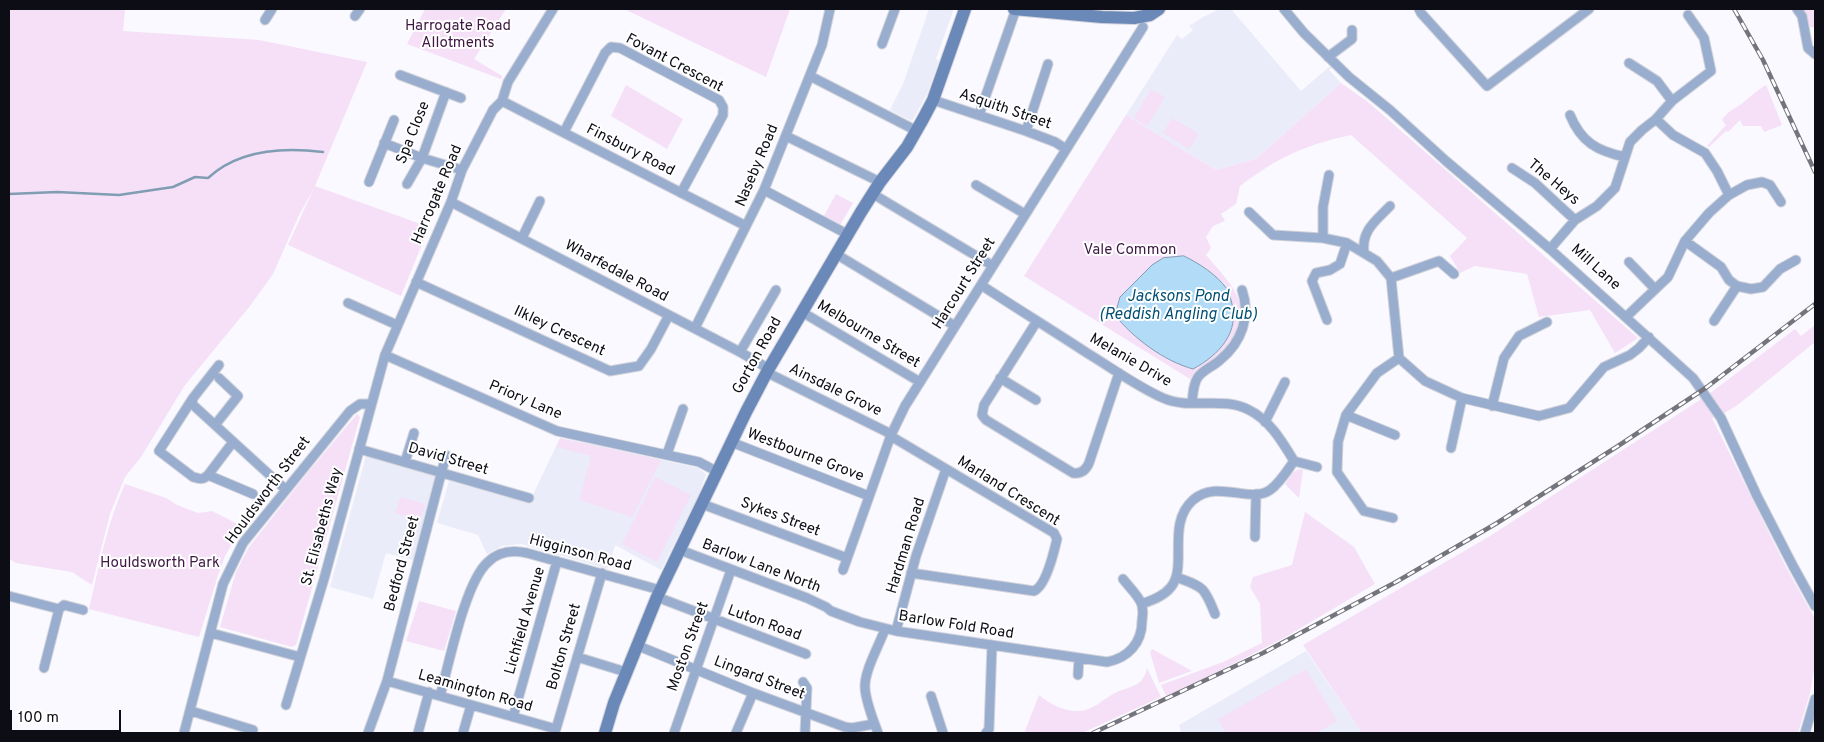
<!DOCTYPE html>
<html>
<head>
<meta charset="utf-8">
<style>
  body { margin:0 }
  #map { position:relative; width:1824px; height:742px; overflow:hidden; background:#f9f9ff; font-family:Overpass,sans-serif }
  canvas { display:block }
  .frame { position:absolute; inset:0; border:10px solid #0c0d15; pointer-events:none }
  .scale { position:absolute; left:10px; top:710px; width:111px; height:22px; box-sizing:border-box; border:2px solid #0c0d15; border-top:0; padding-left:6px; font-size:15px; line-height:18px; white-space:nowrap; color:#0c0d15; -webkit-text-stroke:4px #fff; paint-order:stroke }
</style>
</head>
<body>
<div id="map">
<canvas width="1824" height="742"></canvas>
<div class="frame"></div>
<div class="scale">100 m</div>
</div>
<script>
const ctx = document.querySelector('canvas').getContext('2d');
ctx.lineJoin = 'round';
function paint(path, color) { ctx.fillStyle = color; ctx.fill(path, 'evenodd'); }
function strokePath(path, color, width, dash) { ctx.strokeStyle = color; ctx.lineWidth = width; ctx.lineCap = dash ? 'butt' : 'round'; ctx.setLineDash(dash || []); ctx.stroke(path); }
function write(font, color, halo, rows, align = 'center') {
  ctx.font = font + ' Overpass,sans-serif'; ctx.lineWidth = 4; ctx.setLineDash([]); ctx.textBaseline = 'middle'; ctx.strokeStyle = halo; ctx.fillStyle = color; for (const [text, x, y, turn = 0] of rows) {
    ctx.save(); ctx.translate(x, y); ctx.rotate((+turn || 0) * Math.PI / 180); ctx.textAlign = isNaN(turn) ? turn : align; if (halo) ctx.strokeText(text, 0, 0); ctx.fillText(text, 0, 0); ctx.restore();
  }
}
const built = new Path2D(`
  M 929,9 L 952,9 L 953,11 L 936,59 L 939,61 L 928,92 L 912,121 L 890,110 L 903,84 Z
  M 1220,9 L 1231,9 L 1301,91 L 1330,66 L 1332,67 L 1329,70 L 1341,83 L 1256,159 L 1216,170 L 1126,115 L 1177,35 L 1182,39 L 1193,30 L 1189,26 L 1203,17 Z
  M 560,438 L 602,446 L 698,468 L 706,474 L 697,499 L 661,570 L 615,545 L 608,569 L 521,544 L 502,546 L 487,554 L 478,535 L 437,523 L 449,481 L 529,503 Z
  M 366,456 L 437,476 L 413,560 L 386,553 L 373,599 L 330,587 Z
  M 1306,651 L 1362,733 L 1177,733 L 1181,731 L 1179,725 Z`);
const green = new Path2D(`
  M 9,9 L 125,9 L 123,31 L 259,40 L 367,62 L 315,186 L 429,227 L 401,296 L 288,245 L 314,188 L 299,215 L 273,274 L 250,306 L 185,385 L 141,457 L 125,477 L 110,514 L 92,585 L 72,572 L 16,563 L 9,559 Z
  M 425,9 L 506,9 L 474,59 L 502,76 L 501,79 L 407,44 Z
  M 624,9 L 790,9 L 766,77 Z
  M 1802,9 L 1815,9 L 1815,27 L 1810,27 Z
  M 1341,83 L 1368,102 L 1638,338 L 1615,353 L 1590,310 L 1539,317 L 1527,274 L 1475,266 L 1460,273 L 1450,256 L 1467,238 L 1351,135 C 1305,145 1278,157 1240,186 L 1236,204 L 1221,214 L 1225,221 L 1213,226 L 1206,237 L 1211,248 L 1206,255 C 1224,277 1250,298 1238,329 C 1234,339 1228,347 1220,354 C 1210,363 1197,368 1190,379 L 1024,276 L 1126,115 L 1216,170 L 1256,159 Z
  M 626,85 L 683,119 L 667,149 L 611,116 Z
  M 1766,85 L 1782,125 L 1764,132 L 1761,126 L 1743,126 L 1740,120 L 1728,132 L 1726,131 L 1709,147 L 1707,146 L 1726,125 L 1722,120 C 1727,112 1732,110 1740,105 C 1749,98 1756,91 1766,85 Z
  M 1151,89 L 1165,97 L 1147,126 L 1134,118 Z
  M 1172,118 L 1199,134 L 1189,149 L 1163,133 Z
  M 836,194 L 853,203 L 840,225 L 824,216 Z
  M 1815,325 L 1815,342 L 1739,404 L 1723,414 L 1709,394 L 1795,329 L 1801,336 Z
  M 1703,398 L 1716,416 L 1712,418 L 1786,567 L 1815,619 L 1815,665 L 1810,693 L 1798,733 L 1362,733 L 1303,645 L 1490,536 Z
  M 357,414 L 360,417 L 296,645 L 292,647 L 220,627 L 236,572 L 249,547 L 309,471 Z
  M 560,438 L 661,460 L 632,517 L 579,500 L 591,456 L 557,447 Z
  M 1299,469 L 1303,470 L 1299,498 L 1285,484 L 1292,473 Z
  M 655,477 L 691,495 L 657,562 L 622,544 Z
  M 125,484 L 166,498 L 177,505 L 198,513 L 212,511 L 242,526 L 225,556 L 219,572 L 199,637 L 89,609 C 99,567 107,523 125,484 Z
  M 400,497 L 425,504 L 420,521 L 395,513 Z
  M 1305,512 L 1354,547 L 1375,584 L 1282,639 L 1215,673 L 1166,696 L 1161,685 L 1223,662 L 1262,643 L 1260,604 L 1250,587 L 1253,577 L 1292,565 Z
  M 419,601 L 456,611 L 444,651 L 406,641 Z
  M 1152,649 L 1192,671 L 1159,683 L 1150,652 Z
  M 1147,668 L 1161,697 L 1082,733 L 1026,733 L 1025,731 L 1039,695 C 1050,704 1063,711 1077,711 C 1092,712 1103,699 1115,693 C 1123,689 1134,687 1140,682 C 1144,678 1146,673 1147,668 Z
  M 1306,669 L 1337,721 L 1316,733 L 1226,733 L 1218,719 Z`);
const water = new Path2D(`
  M 1184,256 C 1200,264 1216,274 1227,289 C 1229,292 1230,297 1231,300 C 1241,332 1219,355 1193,369 C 1164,361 1133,338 1115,315 L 1120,297 L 1152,265 L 1163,258 Z`);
const stream = new Path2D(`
  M 9,194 L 57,192 L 119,195 L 173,187 L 195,177 L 208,178 C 238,150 283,147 323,152`);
const street = new Path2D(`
  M 1284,9 L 1304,33 L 1349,77 L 1390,110 L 1446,161 L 1550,249 L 1693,378 L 1721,418 L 1757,496 L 1793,566 L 1815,606
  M 1419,9 L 1421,13 L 1487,86 L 1589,9
  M 1797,9 L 1802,16 L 1808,48 L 1815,54
  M 355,16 L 360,9
  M 265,20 L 272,9
  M 882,44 L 895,9
  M 1328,57 L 1352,39 L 1352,30
  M 1629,63 L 1657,81 L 1672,101
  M 400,75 L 461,98
  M 810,76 L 917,131
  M 933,100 L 1026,131 L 1055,142 L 1066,149
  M 502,101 L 746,226
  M 979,115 L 1016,9
  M 1570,115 C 1581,142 1597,151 1625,157
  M 1656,119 L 1673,135 L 1705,153 L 1717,171 L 1729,195
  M 1026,131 L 1048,64
  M 564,132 L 605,53 L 611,47 L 620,48 L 719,100 L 723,107 L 723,115 L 681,193
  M 786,136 L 880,182
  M 384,143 L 422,158 L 462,170
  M 1512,168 L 1535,183 L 1575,220
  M 369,182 L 394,120
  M 407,184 L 422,158 L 446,92
  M 976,185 L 1025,214
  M 764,190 L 847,234
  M 873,194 L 993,266
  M 451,202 L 740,352 L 764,366 L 772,375 L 887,432 L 894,438 L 1054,533 L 1057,539 C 1054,552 1046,586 1034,591 L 911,573
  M 1249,212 L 1273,235 L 1323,238 L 1347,243 L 1377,261 L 1391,278 L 1399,358 L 1425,381 L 1462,398 L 1539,416 L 1569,408 L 1604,367 L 1630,355 L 1639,348 L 1649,337
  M 522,238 L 540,201
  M 1323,238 L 1323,207 L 1329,175
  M 1685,241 L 1721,267 L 1729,280 L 1737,286 L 1751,289 L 1763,287 L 1780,269 L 1796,260
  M 1550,249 L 1575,220 L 1597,206 L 1615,188 L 1630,142 L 1642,130 L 1656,119 L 1672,101 L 1711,71 L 1704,38 L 1688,15
  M 1364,253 C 1361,230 1376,221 1390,206
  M 836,254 L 955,326
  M 1629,262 L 1655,289
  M 1391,278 L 1439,261 L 1454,274
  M 416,282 L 610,371 L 639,366 L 651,349 L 669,315
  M 981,285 C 1016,308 1052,330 1087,353 C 1112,368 1136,386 1163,398 C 1190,410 1223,396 1249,410 C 1270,420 1283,443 1294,461 L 1317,467
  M 348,303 L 397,325
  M 802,312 L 920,382
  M 1626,317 L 1668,277 L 1685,241 L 1709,213 L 1729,195 L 1747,185 L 1762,182 L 1770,185 L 1781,202
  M 1327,320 L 1312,281 L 1316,273 L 1330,270 L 1340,264 L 1347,243
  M 1037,321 L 984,405 L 982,415 L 986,420 L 1073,473 C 1081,474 1086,470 1089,463 L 1119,373
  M 1714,321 L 1737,286
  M 695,328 L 764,190 L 822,45 L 830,9
  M 740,352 L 776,290
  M 385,355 L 557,431 L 699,462 L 718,472
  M 219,365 L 193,398 L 192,404 L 285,489
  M 1000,378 L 1036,400
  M 193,398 L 159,451 L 193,477 C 200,479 203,480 208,475 L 233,442
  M 1192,403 C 1193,394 1193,384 1198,377 C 1204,369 1214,366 1220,360 C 1242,342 1251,316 1242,290
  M 1492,406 L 1504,358 L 1519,336 L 1547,322
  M 1346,415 L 1395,435
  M 1265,422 L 1285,382
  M 215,425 L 238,396 L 219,378
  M 731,442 L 869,496
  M 1451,448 L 1462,398
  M 359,449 L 529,498
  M 667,454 L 683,409
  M 405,462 L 414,433
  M 208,475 L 253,494
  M 702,504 L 847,558
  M 1393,518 L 1364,511 L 1337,472 L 1338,442 L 1346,415 L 1377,373 L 1399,358
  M 1255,537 L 1256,494
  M 680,550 L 807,598 L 826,607 L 831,611 L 860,622 L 896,631 L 1107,662 C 1128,658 1142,643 1142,621 C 1143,616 1143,610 1142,605 C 1139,596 1129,587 1123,579
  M 843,570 L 891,435 L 905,406 L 1143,27
  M 1176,577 C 1203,587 1204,586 1215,614
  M 9,596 L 59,609 L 44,668
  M 657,597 L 806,654
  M 1142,604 C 1152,600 1164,596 1171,587 C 1188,566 1166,524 1193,500 C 1218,479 1250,504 1270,490 C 1280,483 1287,471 1294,461
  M 59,609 L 64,605 L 83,610
  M 896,631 L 916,556 L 946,469
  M 211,633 L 300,657
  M 636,645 L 753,693 L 845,727 L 852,728 L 874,724
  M 577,657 L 626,672
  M 1078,675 L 1079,659
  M 387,681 L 556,729 L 602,573
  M 803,682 L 807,688 L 805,733
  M 440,696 C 449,664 465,582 488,562 C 499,551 513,550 527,553 L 660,590
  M 931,696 L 943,733
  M 286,705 L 324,579 L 385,355 L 451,202 L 462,170 L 493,110 L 502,101 L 508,82 L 553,9
  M 191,711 L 253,730
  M 513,717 L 557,561
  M 184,733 L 223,584 L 243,543 L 350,411 L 360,404 L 371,404
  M 368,733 L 387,681 L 446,455
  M 418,733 L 429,692
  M 463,733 L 471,705
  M 674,733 L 731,570
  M 736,733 L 753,693
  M 878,733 C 873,719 866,703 865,688 C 864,671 879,646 885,629
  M 986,733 L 989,729 L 992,645
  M 1805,733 L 1815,699`);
const secondary = new Path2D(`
  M 1014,9 L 1102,17 L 1134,18 L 1150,15 L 1159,9
  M 605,733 L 614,703 L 657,597 L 746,412 L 768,370 L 861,212 L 880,182 L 907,147 L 923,119 L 933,100 L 965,9`);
const rail = new Path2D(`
  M 1734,9 L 1763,60 L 1815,172
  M 1093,733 L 1263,653 L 1396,582 L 1497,523 L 1618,446 L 1707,387 L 1815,304`);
const parkNames = [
  ["Harrogate Road",458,27],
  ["Allotments",458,44],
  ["Vale Common",1130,251],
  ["Houldsworth Park",160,564]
];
const streetNames = [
  ["Fovant Crescent",674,64,28],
  ["Asquith Street",1005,110,19],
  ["Spa Close",414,133,-68],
  ["Finsbury Road",630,151,27],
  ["Naseby Road",758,166,-67],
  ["The Heys",1553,183,40],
  ["Harrogate Road",438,195,-67],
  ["Mill Lane",1595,268,42],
  ["Wharfedale Road",616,272,28],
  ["Harcourt Street",965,284,-58],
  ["Ilkley Crescent",559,332,25],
  ["Melbourne Street",868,335,31],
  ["Gorton Road",758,356,-61],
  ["Melanie Drive",1130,361,30],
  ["Ainsdale Grove",835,391,26],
  ["Priory Lane",525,401,23],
  ["Westbourne Grove",805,456,21],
  ["David Street",448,460,16],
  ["Houldsworth Street",269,491,-53],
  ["Marland Crescent",1008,492,32],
  ["Sykes Street",780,518,21],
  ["St. Elisabeths Way",323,527,-75],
  ["Hardman Road",907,546,-73],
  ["Higginson Road",580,554,15],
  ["Bedford Street",403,564,-75],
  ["Barlow Lane North",761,567,21],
  ["Lichfield Avenue",526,621,-74],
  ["Luton Road",764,624,20],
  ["Barlow Fold Road",956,626,9],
  ["Bolton Street",565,647,-74],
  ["Moston Street",689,647,-70],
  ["Lingard Street",759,679,21],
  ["Leamington Road",475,692,16]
];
const waterNames = [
  ["Jacksons Pond",1178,298],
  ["(Reddish Angling Club)",1178,316]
];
paint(built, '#ebecfa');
paint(green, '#f5e0f7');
paint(water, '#b1dbf7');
strokePath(water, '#809db3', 1);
strokePath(stream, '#809db3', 2.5);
strokePath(street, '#d3d3da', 11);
strokePath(secondary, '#d3d3da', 14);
strokePath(street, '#99aecf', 9);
strokePath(secondary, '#6a88b8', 12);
strokePath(rail, '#74757c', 4.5);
strokePath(rail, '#fff', 2.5, [8]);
write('15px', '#3f1844', '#fff', parkNames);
write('15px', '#0c0d15', '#fff', streetNames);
write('italic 16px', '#024f73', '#fff', waterNames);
</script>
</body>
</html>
